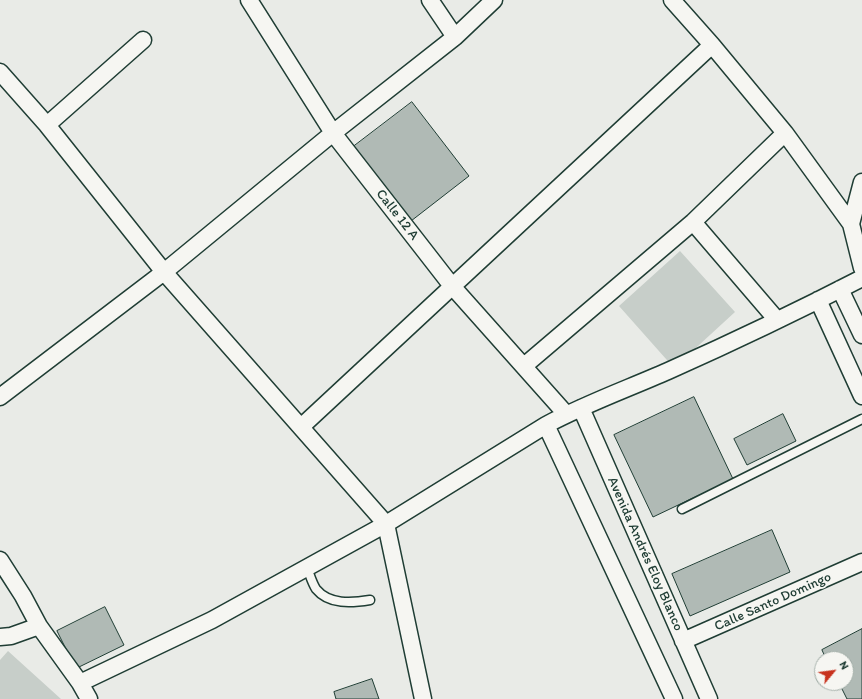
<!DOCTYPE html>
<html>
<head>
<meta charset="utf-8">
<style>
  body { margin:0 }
  #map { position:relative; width:862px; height:699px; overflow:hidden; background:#e9ebe7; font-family:Itim,sans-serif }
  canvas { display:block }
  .north { position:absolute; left:814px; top:651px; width:40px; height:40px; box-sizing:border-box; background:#f6f6f2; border:1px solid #a0aca6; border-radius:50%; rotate:61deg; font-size:11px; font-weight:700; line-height:16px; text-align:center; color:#1f3d34 }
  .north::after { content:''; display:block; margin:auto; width:14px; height:18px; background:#c8321e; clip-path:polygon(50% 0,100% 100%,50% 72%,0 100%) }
</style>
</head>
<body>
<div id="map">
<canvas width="862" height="699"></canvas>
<div class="north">N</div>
</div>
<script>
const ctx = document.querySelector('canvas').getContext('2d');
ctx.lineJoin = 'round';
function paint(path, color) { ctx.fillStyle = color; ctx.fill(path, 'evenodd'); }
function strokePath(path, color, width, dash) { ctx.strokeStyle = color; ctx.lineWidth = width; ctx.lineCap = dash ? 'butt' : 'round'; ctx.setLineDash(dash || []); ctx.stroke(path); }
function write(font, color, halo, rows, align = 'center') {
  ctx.font = font + ' Itim,sans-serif'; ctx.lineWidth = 3.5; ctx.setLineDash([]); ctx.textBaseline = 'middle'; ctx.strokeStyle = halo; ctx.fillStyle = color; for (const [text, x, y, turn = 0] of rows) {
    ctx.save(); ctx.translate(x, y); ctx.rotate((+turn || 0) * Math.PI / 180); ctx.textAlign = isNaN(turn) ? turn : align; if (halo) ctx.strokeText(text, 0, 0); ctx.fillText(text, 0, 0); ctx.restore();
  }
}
const green = new Path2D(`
  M 680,251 L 735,312 L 674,368 L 619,306 Z
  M 8,651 L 61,699 L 0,699 L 0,660 Z`);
const building = new Path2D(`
  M 412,102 L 469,176 L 411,221 L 353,147 Z
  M 694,397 L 733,479 L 653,517 L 614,435 Z
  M 783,414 L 796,441 L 747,465 L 734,439 Z
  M 772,530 L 790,572 L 690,616 L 672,574 Z
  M 105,607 L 124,645 L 79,667 L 74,665 L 57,631 Z
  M 862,629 L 862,699 L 847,699 L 839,683 L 846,683 L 846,659 L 826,659 L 822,650 Z
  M 372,679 L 379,699 L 336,699 L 334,692 Z`);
const lane = new Path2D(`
  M 682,509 L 862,419
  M 307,568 C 310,575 312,583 316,589 C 329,605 352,603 370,600`);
const street = new Path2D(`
  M 249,0 L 333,133 L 452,286 L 566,414
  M 430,0 L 455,37
  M 672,0 L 712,45 L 785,133 L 851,224 L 862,268
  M 0,72 L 47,125 L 164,272 L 386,524 L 423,699
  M 47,125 L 143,40
  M 693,222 L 777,320
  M 851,224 L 862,182
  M 840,289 L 862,335
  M 818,300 L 862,396
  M 524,366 L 693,222 L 785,133
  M 0,397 L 164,272 L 333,133 L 455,37 L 494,0
  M 581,408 L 709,699
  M 546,425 L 674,699
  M 301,427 L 712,45
  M 0,560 L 23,596 L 39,626 L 80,683 L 89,699
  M 0,637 L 11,636 L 39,626
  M 683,641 L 862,562
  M 80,683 L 212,620 L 386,524 L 546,425 C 585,404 627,389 668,371 C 733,342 798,311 862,278`);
const streetNames = [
  ["Calle 12 A",397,215,52],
  ["Avenida Andrés Eloy Blanco",645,554,66],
  ["Calle Santo Domingo",773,602,-24]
];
paint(green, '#c7cec9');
paint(building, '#b0bab5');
strokePath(building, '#1f3d34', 1);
strokePath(lane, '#1f3d34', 11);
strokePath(street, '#1f3d34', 19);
strokePath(lane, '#f6f6f2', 8);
strokePath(street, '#f6f6f2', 16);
write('14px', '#1f3d34', '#f6f6f2', streetNames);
</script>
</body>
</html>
